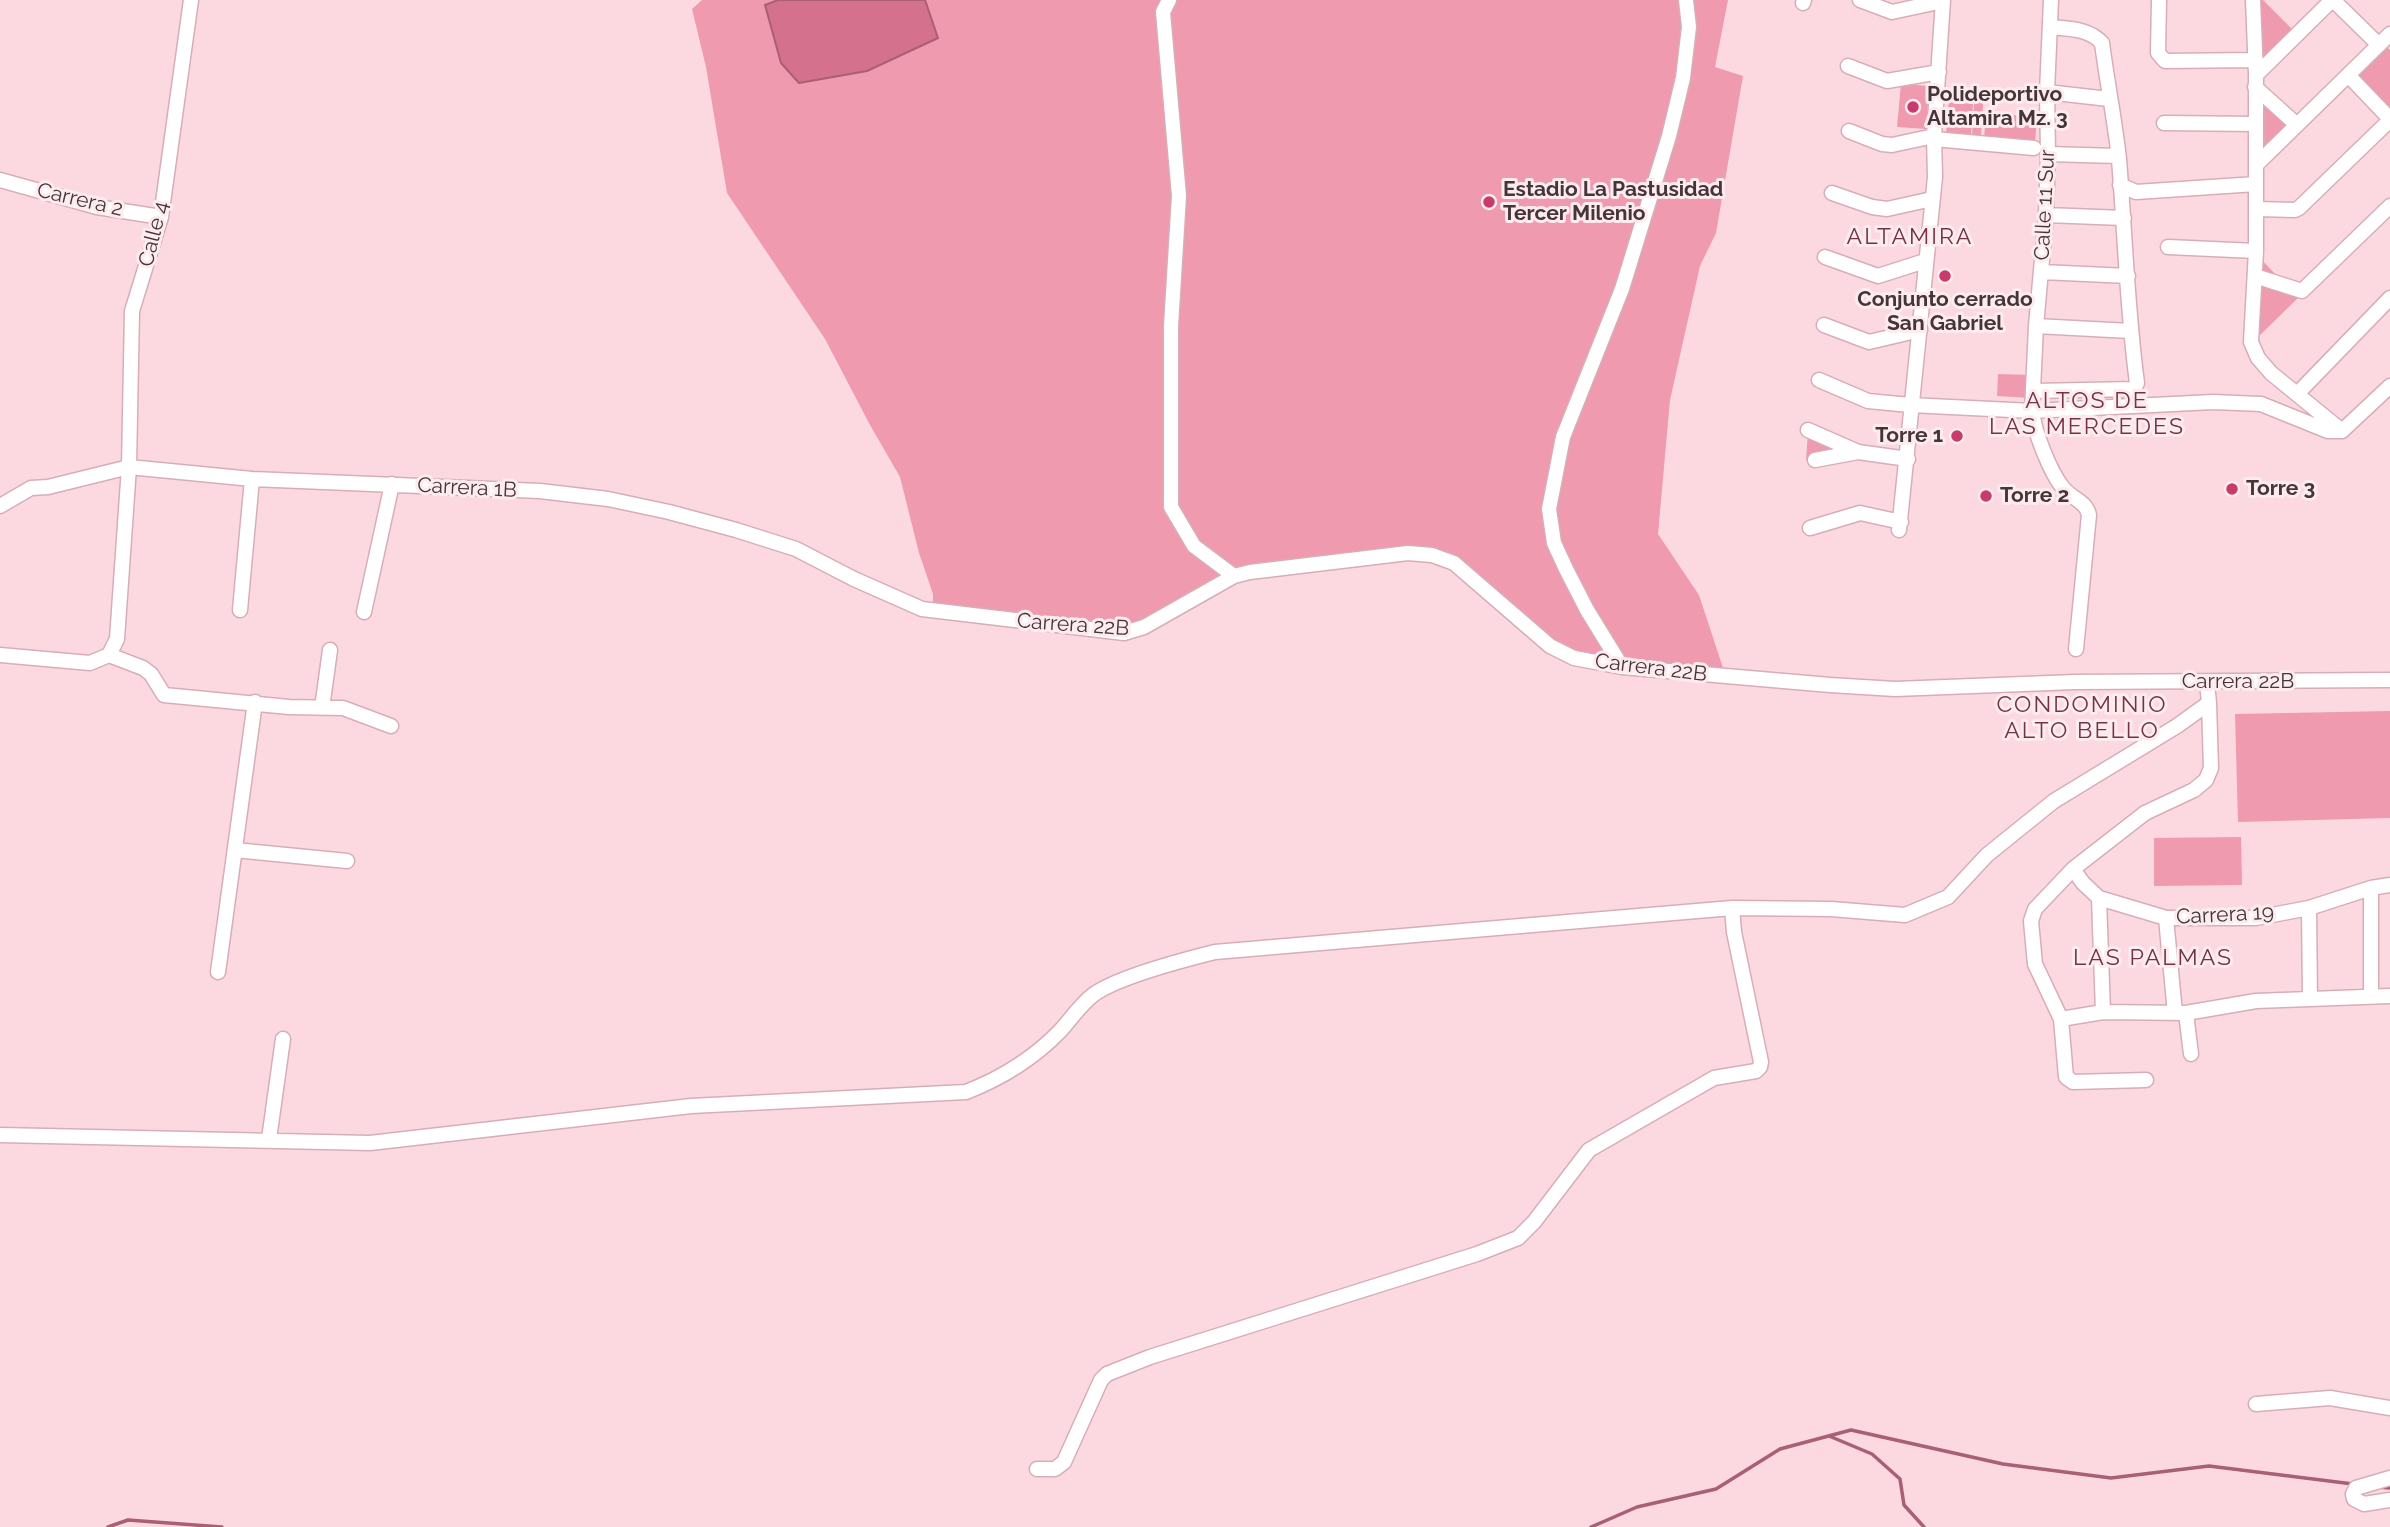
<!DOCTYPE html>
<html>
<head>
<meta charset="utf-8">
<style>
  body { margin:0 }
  canvas { display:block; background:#fcd9e1 }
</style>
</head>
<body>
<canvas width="2390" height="1527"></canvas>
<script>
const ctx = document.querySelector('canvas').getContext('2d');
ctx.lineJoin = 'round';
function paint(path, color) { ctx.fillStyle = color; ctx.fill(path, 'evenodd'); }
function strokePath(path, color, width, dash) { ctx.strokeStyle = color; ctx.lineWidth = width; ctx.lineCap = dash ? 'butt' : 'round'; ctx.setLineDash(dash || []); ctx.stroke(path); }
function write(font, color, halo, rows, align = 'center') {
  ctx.font = font + ' Raleway,sans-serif'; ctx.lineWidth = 6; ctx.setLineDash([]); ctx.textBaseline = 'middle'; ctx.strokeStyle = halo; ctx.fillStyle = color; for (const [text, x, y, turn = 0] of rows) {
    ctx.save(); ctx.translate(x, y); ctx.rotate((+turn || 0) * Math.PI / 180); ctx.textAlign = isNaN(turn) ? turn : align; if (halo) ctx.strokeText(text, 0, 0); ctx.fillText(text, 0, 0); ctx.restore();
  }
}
const green = new Path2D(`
  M 702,0 L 1728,0 L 1715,67 L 1743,76 L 1716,233 L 1700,266 L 1670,400 L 1658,534 L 1699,595 L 1726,677 L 1574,658 L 1432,555 L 1250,572 L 1134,631 L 933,610 L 933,594 L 919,553 L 900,477 L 870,425 L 825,339 L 727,193 L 706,67 L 692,9 Z
  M 2261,0 L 2263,0 L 2294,31 L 2259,66 Z
  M 2383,43 L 2390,50 L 2390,110 L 2353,73 Z
  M 1901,84 L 1929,86 L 1926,129 L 1897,127 Z
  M 1950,88 L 1974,90 L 1971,135 L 1946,134 Z
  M 1975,90 L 1984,90 L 1981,136 L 1972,136 Z
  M 2257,92 L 2292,124 L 2259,155 Z
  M 1986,113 L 2037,117 L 2035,143 L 1984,139 Z
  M 2258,256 L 2298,298 L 2256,339 Z
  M 1998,374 L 2031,375 L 2030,398 L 1997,396 Z
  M 1808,432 L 1854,452 L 1806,460 Z
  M 2390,711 L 2390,818 L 2238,822 L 2235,714 Z
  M 2241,837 L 2242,885 L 2154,886 L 2154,838 Z`);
const water = new Path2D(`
  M 778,0 L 925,0 L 938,38 L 867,71 L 799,83 L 781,63 L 765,5 Z`);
const stream = new Path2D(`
  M 1829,1436 L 1872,1454 L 1900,1479 L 1904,1505 L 1924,1527
  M 2378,1487 L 2390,1488
  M 108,1527 L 128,1520 L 222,1527
  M 1591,1527 L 1637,1507 L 1716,1489 L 1780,1449 L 1851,1430 L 2003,1464 L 2111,1478 L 2209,1466 L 2353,1484`);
const minor = new Path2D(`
  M 1169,0 L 1163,12 L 1179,196 L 1171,326 L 1171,507 L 1194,546 L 1234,576
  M 1860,0 L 1892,12 L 1943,1
  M 2051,0 L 2047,92 L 2048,154 L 2046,215 L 2036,326 L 2032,411 C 2034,431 2050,472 2063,488 C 2072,499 2086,501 2089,515 L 2076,649
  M 2159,0 L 2158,53 L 2165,61 L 2256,60
  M 2253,0 L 2256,75 L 2256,251 L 2251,342 L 2258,358 L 2271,373 L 2342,431
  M 2333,0 L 2379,45
  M 1803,3 L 1804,0
  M 1848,66 L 1887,81 L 1939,72
  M 2256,75 L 2332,0
  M 2348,75 L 2390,119
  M 2255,87 L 2297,125
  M 2047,92 L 2109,99
  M 2164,123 L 2256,124
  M 1849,131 L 1882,144 L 1892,145 L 1934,136
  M 1934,139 L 2034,148
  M 2048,154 L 2118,156
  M 2256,165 L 2390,34
  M 0,180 L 97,207 L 161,217
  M 2120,185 L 2136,192 L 2256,184
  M 1832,193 L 1872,207 L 1887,209 L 1932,199
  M 2256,209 L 2295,210 L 2299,208 L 2390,120
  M 2046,215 L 2124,218
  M 2168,247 L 2256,251
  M 1825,257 L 1878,276 L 1925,261
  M 2042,272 L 2128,276
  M 2255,276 L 2302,291 L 2390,206
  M 1824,325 L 1869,342 L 1920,330
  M 2036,326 L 2130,331
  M 1819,380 L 1868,401 L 1910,405 L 2032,411 L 2213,402 L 2261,404 L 2328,431 L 2342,431
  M 2034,391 L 2134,389 L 2137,383 C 2127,309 2125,234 2119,159 C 2115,121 2107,82 2102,43 C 2088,28 2069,29 2050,27
  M 2298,393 L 2390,298
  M 1808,430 L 1858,452 L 1908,459
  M 2342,431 L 2390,386
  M 1815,460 L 1858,452
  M 0,506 L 31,488 L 48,487 L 129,467 L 252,479 L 540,491 L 608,499 L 669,512 L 736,530 L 796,549 L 854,579 L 922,609 L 1124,633 L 1144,627 L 1234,576 L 1250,572 L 1408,553 L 1432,555 L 1454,563 L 1550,646 L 1574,658 L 1622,667 L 1830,685 L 1895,689 L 2075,682 L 2390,680
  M 1810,528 L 1860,513 L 1901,522
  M 1899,530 L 1935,177 L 1934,136 L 1943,0
  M 240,610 L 252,479
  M 364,612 L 392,484
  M 0,655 L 90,663 L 109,655 L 117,639 L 129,467 L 132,311 L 161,217 L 191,0
  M 109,655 L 143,668 L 151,674 L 164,695 L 289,707 L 343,708 L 391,726
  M 1622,667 L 1587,610 L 1566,569 L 1554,543 L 1549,509 L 1563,437 L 1622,289 L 1669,136 L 1683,78 L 1689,27 L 1686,0
  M 322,708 L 330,650
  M 235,850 L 347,861
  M 2073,869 L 2083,883 L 2099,898 L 2166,918 L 2256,918 L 2309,908 L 2371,888 L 2390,885
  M 2099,898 L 2103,1012
  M 2309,908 L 2310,999
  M 2166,918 L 2175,1013
  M 218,972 L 255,702
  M 2371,996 L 2371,888
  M 2186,1013 L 2191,1054
  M 2061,1019 L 2103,1012 L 2186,1013 L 2256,1001 L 2390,996
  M 2146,1080 L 2073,1082 L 2066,1077 L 2061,1019 L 2035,964 L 2031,921 L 2035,909 L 2073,869 L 2145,813 L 2194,790 L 2206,780 L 2211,768 L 2209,703
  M 0,1135 L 370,1143 L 691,1106 L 966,1092 C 1002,1078 1033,1059 1060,1031 C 1071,1019 1080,1005 1093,995 C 1117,977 1183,960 1215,952 L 1732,908 L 1831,909 L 1905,915 L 1948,897 L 1987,855 L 2054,801 L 2177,726 L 2209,703 L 2207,683
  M 269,1139 L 283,1039
  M 2256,1404 L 2330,1398 L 2390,1408
  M 1037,1469 L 1055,1469 L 1064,1462 L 1101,1380 L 1107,1374 L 1150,1357 L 1477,1254 L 1518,1238 L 1534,1222 L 1589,1150 L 1714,1078 L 1756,1071 L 1760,1067 L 1761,1062 L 1734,932 L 1732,908
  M 2390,1478 L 2356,1488 L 2353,1494 L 2354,1499 L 2364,1504 L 2390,1500`);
const markers = [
  [1913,107,7,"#c83c6d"],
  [1489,202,7,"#c83c6d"],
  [1945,276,7,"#c83c6d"],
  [1957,436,7,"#c83c6d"],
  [2232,489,7,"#c83c6d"],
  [1986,496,7,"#c83c6d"]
];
const poiNames = [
  ["Polideportivo",1927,95],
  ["Altamira Mz. 3",1927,119],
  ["Estadio La Pastusidad",1503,190],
  ["Tercer Milenio",1503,214],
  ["Conjunto cerrado",1945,300,"center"],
  ["San Gabriel",1945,324,"center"],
  ["Torre 1",1943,436,"right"],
  ["Torre 3",2246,489],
  ["Torre 2",2000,496]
];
const streetNames = [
  ["Carrera 2",80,200,13],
  ["Calle 11 Sur",2045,205,-87],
  ["Calle 4",154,234,-76],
  ["Carrera 1B",467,488,3],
  ["Carrera 22B",1073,625,4],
  ["Carrera 22B",1651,668,7],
  ["Carrera 22B",2238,682],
  ["Carrera 19",2225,915,-3]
];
const neighbourhoodNames = [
  ["ALTAMIRA",1910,237],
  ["ALTOS DE",2087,401],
  ["LAS MERCEDES",2087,427],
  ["CONDOMINIO",2082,705],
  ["ALTO BELLO",2082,731],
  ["LAS PALMAS",2153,958]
];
paint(green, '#ef9aaf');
paint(water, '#d4718d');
strokePath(water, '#a95f74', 2);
strokePath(stream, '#a95f74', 3.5);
strokePath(minor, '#d7aeb7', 17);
strokePath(minor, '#fff', 14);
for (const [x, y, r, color] of markers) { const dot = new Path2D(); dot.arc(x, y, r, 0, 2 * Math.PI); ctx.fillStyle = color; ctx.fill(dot); strokePath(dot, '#fdecef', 2.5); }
write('bold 21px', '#453438', '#fdecef', poiNames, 'left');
write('21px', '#453438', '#fdecef', streetNames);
ctx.letterSpacing = '2px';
write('23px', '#773146', '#fdecef', neighbourhoodNames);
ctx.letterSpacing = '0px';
</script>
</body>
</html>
